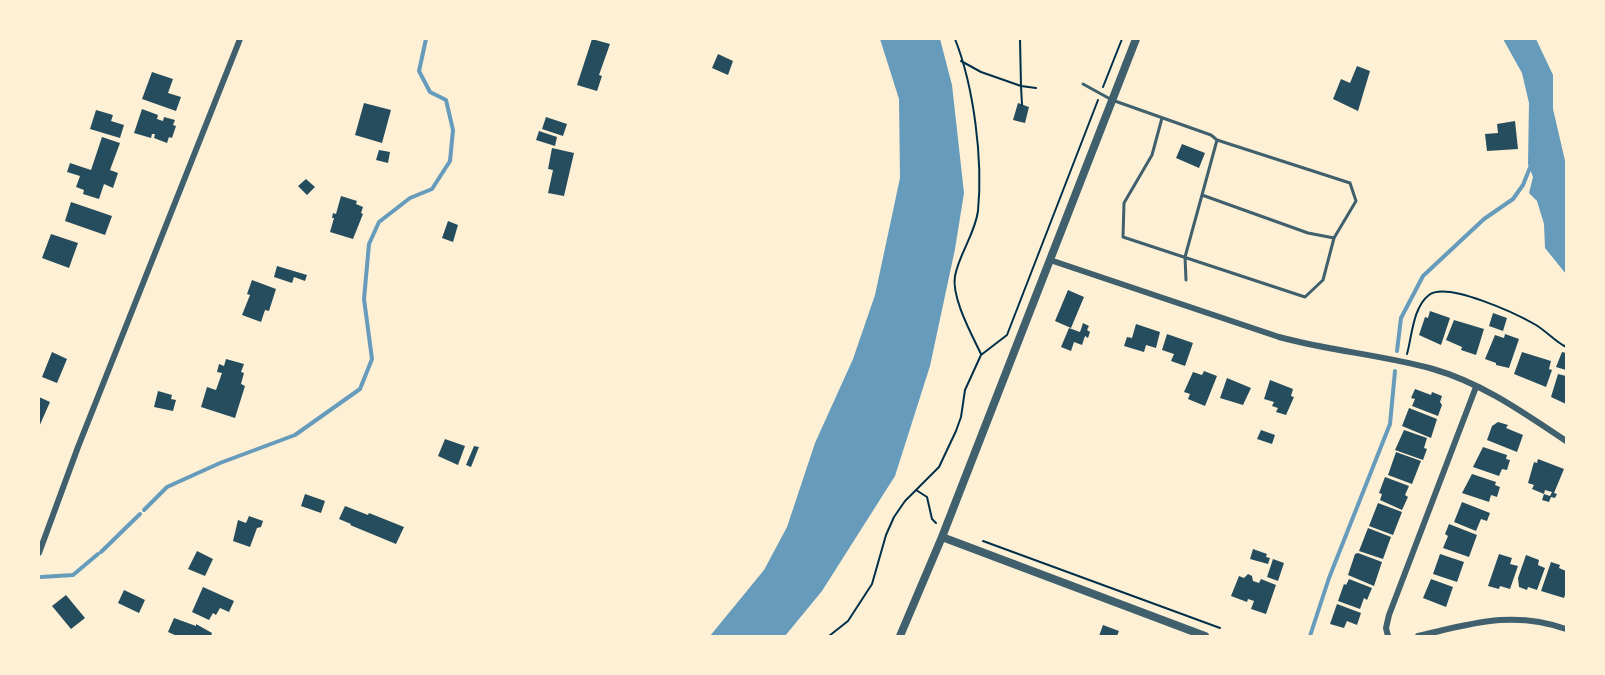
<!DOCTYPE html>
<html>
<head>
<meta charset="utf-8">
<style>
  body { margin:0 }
  #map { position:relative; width:1605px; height:675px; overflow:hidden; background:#fdf0d5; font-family:"Fira Sans",sans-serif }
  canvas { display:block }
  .frame { position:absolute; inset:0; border:40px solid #fdf0d5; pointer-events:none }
</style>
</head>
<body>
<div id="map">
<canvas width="1605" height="675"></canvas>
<div class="frame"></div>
</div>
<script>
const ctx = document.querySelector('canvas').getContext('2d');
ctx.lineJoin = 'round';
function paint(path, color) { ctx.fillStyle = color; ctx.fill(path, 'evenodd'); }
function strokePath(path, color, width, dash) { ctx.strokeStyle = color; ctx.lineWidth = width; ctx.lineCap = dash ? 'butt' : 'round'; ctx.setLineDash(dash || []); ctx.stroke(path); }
const water = new Path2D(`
  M 880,39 L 940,39 L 952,85 L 964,193 L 955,249 L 930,366 L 895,476 L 822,591 L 785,636 L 710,636 L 764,570 L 787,527 L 815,443 L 853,359 L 875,295 L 900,178 L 899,99 Z
  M 1503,39 L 1536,39 L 1553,75 L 1553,109 L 1566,165 L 1566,274 L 1545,248 L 1544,224 L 1537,201 L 1529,193 L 1533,177 L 1528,164 L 1529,103 L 1522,73 Z`);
const stream = new Path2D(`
  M 1397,351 L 1401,318 L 1423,276 L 1484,219 L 1513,199 L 1523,185 L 1531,165
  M 144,510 L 167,487 L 220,463 L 295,435 L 360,389 L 372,359 L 364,299 L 369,244 L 379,222 L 410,198 L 432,189 L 450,161 L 453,130 L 446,100 L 430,92 L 419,71 L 426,39
  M 101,552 L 140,514
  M 41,577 L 73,575 L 98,554
  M 1310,636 L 1329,578 L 1390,424 L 1395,371`);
const building = new Path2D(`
  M 592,39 L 610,44 L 599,75 L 602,76 L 597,91 L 577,85 Z
  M 718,54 L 733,61 L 728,75 L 712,68 Z
  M 1357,66 L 1370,71 L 1358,111 L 1333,99 L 1341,79 L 1350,83 Z
  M 152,72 L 173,79 L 168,93 L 181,97 L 176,111 L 142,99 Z
  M 364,103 L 391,110 L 382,143 L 355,135 Z
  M 1018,103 L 1029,107 L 1025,123 L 1013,120 Z
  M 142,109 L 158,115 L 157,119 L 163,121 L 164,117 L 175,120 L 173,125 L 176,126 L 172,138 L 169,137 L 167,143 L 154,138 L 155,134 L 152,134 L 151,138 L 134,133 Z
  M 96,110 L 113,115 L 111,121 L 124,125 L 120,138 L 90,129 Z
  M 546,117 L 567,124 L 563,136 L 542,129 Z
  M 1515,121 L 1518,149 L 1487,151 L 1485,134 L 1498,133 L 1497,124 Z
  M 539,131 L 557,137 L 555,146 L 536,140 Z
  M 102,137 L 120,143 L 110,170 L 118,173 L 113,188 L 104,184 L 99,199 L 83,194 L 84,190 L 76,187 L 80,176 L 67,172 L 70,163 L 91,170 Z
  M 1182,144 L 1205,153 L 1199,168 L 1176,158 Z
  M 552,148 L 574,153 L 564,196 L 548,193 L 553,170 L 548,169 Z
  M 379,150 L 390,152 L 388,163 L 376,160 Z
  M 306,179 L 315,187 L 307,195 L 298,186 Z
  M 341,196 L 357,201 L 356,204 L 363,207 L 361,213 L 363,214 L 353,239 L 330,232 L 334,218 L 332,218 L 333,213 L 336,214 Z
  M 71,202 L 112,216 L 105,235 L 65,221 Z
  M 448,221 L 458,225 L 453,242 L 442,238 Z
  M 51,234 L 78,243 L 69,268 L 42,258 Z
  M 277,266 L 307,275 L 305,281 L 294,277 L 292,283 L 274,277 Z
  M 252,280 L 276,289 L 269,311 L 265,310 L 261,322 L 242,315 L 250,295 L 247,294 Z
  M 1068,290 L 1084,297 L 1071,328 L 1055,321 Z
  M 1430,311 L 1450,318 L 1441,345 L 1419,335 L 1425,317 L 1428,318 Z
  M 1493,313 L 1507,318 L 1503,331 L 1489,326 Z
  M 1454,320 L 1484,329 L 1476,355 L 1461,350 L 1462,347 L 1446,340 Z
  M 1083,323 L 1089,326 L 1087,330 L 1090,332 L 1088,338 L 1085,336 L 1082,345 L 1074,342 L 1071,351 L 1061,347 L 1069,328 L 1080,332 Z
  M 1136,324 L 1160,332 L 1156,348 L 1146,345 L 1144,352 L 1124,346 L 1127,337 L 1132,338 Z
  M 1167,334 L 1193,343 L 1185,366 L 1171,361 L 1174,354 L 1162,350 Z
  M 1505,334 L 1519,339 L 1509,368 L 1496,365 L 1496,363 L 1485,359 L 1495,335 L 1504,338 Z
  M 52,352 L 67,359 L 57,383 L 42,377 Z
  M 1522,352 L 1551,361 L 1549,369 L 1552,370 L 1546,387 L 1514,374 Z
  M 1562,352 L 1566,353 L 1566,370 L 1556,367 Z
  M 226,359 L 244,364 L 241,372 L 244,373 L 241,384 L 245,386 L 235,418 L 201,407 L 207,387 L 216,390 L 222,373 L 217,372 L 219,364 L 224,366 Z
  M 1204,371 L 1217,376 L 1205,406 L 1188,399 L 1190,394 L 1184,392 L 1193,372 L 1202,375 Z
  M 1558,374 L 1566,376 L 1566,404 L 1551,397 Z
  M 1227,378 L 1251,388 L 1243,405 L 1220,398 Z
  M 1270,380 L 1293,389 L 1291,396 L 1294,397 L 1286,415 L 1276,412 L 1278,408 L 1272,406 L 1274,402 L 1264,399 Z
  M 1415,389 L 1431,395 L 1432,392 L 1442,396 L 1440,402 L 1442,405 L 1438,416 L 1412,406 L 1415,399 L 1411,398 Z
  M 158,391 L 172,395 L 171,399 L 176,400 L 173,411 L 154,407 Z
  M 39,397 L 50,402 L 39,427 Z
  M 1409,408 L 1437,419 L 1431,438 L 1402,426 Z
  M 1498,422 L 1508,425 L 1506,428 L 1523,435 L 1517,452 L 1487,440 L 1492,426 Z
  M 1261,430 L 1275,435 L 1272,444 L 1257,439 Z
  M 1404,430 L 1427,438 L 1424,448 L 1427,449 L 1423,460 L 1395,450 Z
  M 445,439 L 465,446 L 458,465 L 438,456 Z
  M 474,446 L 479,447 L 471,467 L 466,465 Z
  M 1483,447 L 1507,455 L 1506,459 L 1510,460 L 1507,470 L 1502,469 L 1499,476 L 1473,467 Z
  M 1396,452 L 1421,461 L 1412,484 L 1388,475 Z
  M 1538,459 L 1564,469 L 1554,493 L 1557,494 L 1555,498 L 1551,497 L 1549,502 L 1542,500 L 1544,494 L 1550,496 L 1552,492 L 1545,490 L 1544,494 L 1532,489 L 1534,485 L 1528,483 L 1534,462 L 1537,463 Z
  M 1472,474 L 1496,482 L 1495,485 L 1500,487 L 1497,497 L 1491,495 L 1489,502 L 1462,493 Z
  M 1385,477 L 1409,486 L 1405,495 L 1408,497 L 1402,510 L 1380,500 L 1382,494 L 1379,493 Z
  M 305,494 L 325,501 L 321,513 L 301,506 Z
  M 1462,502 L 1490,513 L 1487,521 L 1481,519 L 1476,531 L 1454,522 Z
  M 1378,503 L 1402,512 L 1393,535 L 1369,526 Z
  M 345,506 L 368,515 L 369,513 L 404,527 L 396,544 L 350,525 L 351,524 L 339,519 Z
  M 249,516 L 263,521 L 261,527 L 257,528 L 250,547 L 233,541 L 238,520 L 246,523 Z
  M 1449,524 L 1477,535 L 1469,557 L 1443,548 L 1448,536 L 1445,534 Z
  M 1368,528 L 1391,537 L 1383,559 L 1359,551 Z
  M 1253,549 L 1267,554 L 1266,557 L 1270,558 L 1268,564 L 1250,559 Z
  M 197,551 L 213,559 L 205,576 L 188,569 Z
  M 1358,553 L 1382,562 L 1374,586 L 1348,575 L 1355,554 Z
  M 1440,554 L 1464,562 L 1457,582 L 1433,574 Z
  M 1499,554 L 1512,558 L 1510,564 L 1518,566 L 1510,589 L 1500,586 L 1499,589 L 1488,586 Z
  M 1526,555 L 1539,560 L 1538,565 L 1545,568 L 1537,590 L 1528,587 L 1527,590 L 1519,587 L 1518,578 Z
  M 1273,559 L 1284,563 L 1278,581 L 1267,577 Z
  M 1551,562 L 1560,565 L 1559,568 L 1566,571 L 1566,592 L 1564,598 L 1541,591 Z
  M 1248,574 L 1252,576 L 1253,581 L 1259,583 L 1261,579 L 1276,585 L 1266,614 L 1251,609 L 1254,601 L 1248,599 L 1247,602 L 1231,596 L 1239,576 L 1244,578 Z
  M 1349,579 L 1372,588 L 1367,600 L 1364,598 L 1360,609 L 1338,601 L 1344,584 L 1346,585 Z
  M 1431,579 L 1453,587 L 1446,607 L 1423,598 Z
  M 203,587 L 234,601 L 229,612 L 220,608 L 216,615 L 213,613 L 209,620 L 192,612 Z
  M 124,590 L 145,600 L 139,613 L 118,603 Z
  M 66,595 L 85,618 L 71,629 L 52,606 Z
  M 1337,604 L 1361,613 L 1357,625 L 1347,621 L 1344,628 L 1330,624 Z
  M 174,618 L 196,626 L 196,624 L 212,633 L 211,636 L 177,636 L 168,632 Z
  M 1103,625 L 1119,631 L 1117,636 L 1099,636 Z`);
const path = new Path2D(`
  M 955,39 C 974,87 983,160 978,211 C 975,234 959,254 955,276 C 951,297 972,335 981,354
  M 1020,39 L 1021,86 L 1036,88
  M 961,61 L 981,72 L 1021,86 L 1022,105
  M 1103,87 L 1122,39
  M 1407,354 C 1412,336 1413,307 1429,295 C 1447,281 1517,314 1536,325 C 1547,332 1555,341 1566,347
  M 916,490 L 927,497 L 932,519 L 936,523
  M 983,541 L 1220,628
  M 829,636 L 848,621 L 872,584 L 886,535 L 894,517 L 905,501 L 939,467 L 956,431 L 961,417 L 965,390 L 981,355 L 1007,335 L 1098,100`);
const service = new Path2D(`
  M 1083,84 L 1112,100 L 1211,135 L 1217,140 L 1350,183 L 1356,201 L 1334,238 L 1308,233 L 1202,195 L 1217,140
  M 1162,118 L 1152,155 L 1124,203 L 1123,237 L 1305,297 L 1323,280 L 1334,238
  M 1186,280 L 1185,257 L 1202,195`);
const minor = new Path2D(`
  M 1050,260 L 1279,337 C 1330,351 1383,355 1433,369 C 1482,383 1524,413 1566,441
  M 39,553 L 78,447 L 240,39
  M 1388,636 L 1386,628 L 1389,615 L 1476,387
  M 1418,636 C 1471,624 1512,610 1566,629`);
const tertiary = new Path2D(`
  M 942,537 L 1205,636
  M 900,636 L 942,537 L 1136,39`);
paint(water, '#669bbc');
strokePath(stream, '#669bbc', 4);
paint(building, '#264d5e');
strokePath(path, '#003049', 2);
strokePath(service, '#3f606c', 3);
strokePath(minor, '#3f606c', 6);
strokePath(tertiary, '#3f606c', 8);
</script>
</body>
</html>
